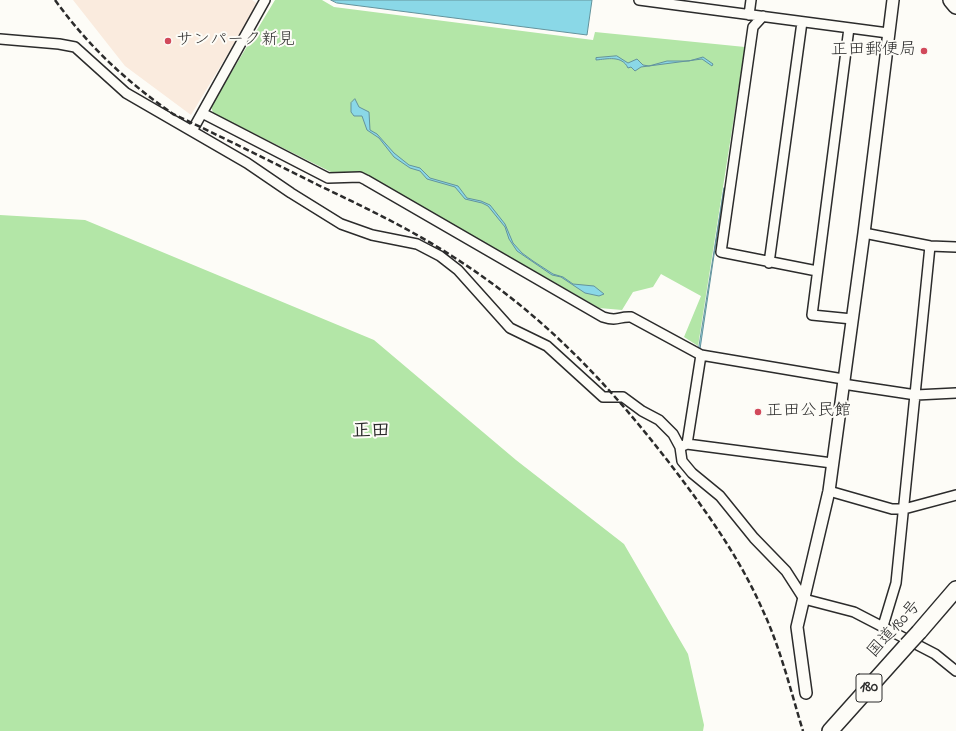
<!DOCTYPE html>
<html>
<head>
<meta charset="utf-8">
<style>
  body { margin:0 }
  canvas { display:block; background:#fdfcf7 }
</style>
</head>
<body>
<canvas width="956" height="731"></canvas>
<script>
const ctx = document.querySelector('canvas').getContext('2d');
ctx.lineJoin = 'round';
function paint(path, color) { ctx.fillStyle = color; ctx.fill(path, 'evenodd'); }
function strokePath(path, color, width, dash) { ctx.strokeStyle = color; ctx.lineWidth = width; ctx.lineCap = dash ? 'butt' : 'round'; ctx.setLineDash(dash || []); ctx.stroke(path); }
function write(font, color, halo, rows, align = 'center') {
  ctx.font = font + ' "Indie Flower","Klee One",sans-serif'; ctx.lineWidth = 4; ctx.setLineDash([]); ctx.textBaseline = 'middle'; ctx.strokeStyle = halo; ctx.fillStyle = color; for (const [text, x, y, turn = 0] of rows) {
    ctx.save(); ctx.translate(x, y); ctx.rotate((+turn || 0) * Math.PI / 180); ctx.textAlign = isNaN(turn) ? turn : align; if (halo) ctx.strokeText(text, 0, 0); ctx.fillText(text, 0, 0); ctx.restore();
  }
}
const built = new Path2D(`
  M 73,0 L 252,0 L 258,4 L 191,115 L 125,66 Z`);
const green = new Path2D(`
  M 275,0 L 322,0 L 334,7 L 593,40 L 595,32 L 745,47 L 698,346 L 684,337 L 701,296 L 661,274 L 653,287 L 633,292 L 622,310 L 599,308 L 369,176 L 331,172 L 213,113 L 211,106 Z
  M 0,215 L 85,220 L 374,340 L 516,460 L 624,544 L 688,654 L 704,725 L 703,731 L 0,731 Z`);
const water = new Path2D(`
  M 331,0 L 592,0 L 587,35 L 337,3 Z
  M 617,56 L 628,63 L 637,59 L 643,65 L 649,66 L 667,61 L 689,61 L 703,57 L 713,64 L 712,66 L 702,59 L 641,67 L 635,71 L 631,67 L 628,68 C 622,55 607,59 596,60 L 596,58 Z
  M 355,99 L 359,107 L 369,112 L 370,130 L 377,134 L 394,153 L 409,165 L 420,168 L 430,178 L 458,186 L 467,198 L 481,201 L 490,205 L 505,224 L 513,243 L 522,253 L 533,261 L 553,274 L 563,277 L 573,284 L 594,286 L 604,294 L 599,296 L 585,293 L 561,277 L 552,275 L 517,251 L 509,239 L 505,227 L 488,206 L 482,203 L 465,199 L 455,187 L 427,179 L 420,171 L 410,168 L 394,157 L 379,138 L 367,130 L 362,116 L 354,116 L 351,112 L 351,103 Z
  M 724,188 L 700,349 L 699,348 Z`);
const minor = new Path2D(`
  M 639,0 L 888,33
  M 749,15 L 751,0
  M 763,16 L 753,27 L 721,252 L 817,271
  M 849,28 L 812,315 L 852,319
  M 0,39 L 59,44 L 75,47 L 126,93 L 247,163 L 291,193 L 341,224 L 372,235 L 417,244 L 440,256 L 458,270 L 510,328 L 547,346 L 603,397 L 623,397 L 642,411 L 659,420 L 673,434 L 680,447 L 682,461 L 692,473 L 720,496 L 754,538 L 786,571 L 804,599 L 854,612 L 935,654 L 956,671
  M 202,113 L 328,178 L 360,177 L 366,180 L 603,317 C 619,322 618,316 631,317 L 701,355 L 843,379
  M 192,131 L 265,0
  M 864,233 L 930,246 L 956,247
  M 769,263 L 802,22
  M 843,384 L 916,395 L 956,393
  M 687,444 L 701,355
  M 680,447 L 687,444 L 832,463
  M 829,491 L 892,509 L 904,509 L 956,495
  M 883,626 L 896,583 L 930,246`);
const tertiary = new Path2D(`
  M 806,693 L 797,627 L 829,491 L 864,233 L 893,0`);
const trunk = new Path2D(`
  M 951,0 L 956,6
  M 919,632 L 956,589
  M 830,731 L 907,645`);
const rail = new Path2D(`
  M 55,0 C 89,47 126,81 173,114 C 222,137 270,161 318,185 C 364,207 410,229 452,256 C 543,314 609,384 674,469 C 709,515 741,560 764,613 C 781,650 791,692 803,731`);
const trunkBridge = new Path2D(`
  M 907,645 L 919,632`);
const markers = [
  [168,41,4,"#d1495b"],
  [924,51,4,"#d1495b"],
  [758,412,4,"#d1495b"]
];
const shields = [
  [869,688,26]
];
const shieldNames = [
  ["180",869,688]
];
const poiNames = [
  ["サンパーク新見",176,41],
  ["正田郵便局",916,51,"right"],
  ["正田公民館",766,412]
];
const streetNames = [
  ["国道180号",895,630,-48]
];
const quarterNames = [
  ["正田",371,433]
];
paint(built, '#faebde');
paint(green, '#b3e6a7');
paint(water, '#8ad8e7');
strokePath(water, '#64939c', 1);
strokePath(minor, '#2b2b2b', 12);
strokePath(tertiary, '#2b2b2b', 14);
strokePath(trunk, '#2b2b2b', 18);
strokePath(minor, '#fdfcf7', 9);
strokePath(tertiary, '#fdfcf7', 11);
strokePath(trunk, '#fdfcf7', 15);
strokePath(rail, '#2b2b2b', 2.5, [6, 3]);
strokePath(trunkBridge, '#2b2b2b', 18, []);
strokePath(trunkBridge, '#fdfcf7', 15);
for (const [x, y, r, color] of markers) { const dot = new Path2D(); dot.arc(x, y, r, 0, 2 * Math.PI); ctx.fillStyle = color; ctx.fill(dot); strokePath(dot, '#fdfcf7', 1.5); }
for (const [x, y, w] of shields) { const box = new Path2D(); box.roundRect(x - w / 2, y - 14, w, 28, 3); ctx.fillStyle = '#fdfcf7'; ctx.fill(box); strokePath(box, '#2b2b2b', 1); }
write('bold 16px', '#2b2b2b', null, shieldNames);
write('17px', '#2b2b2b', '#fdfcf7', poiNames, 'left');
write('17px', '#2b2b2b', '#fdfcf7', streetNames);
write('bold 19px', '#2b2b2b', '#fdfcf7', quarterNames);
</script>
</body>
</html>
